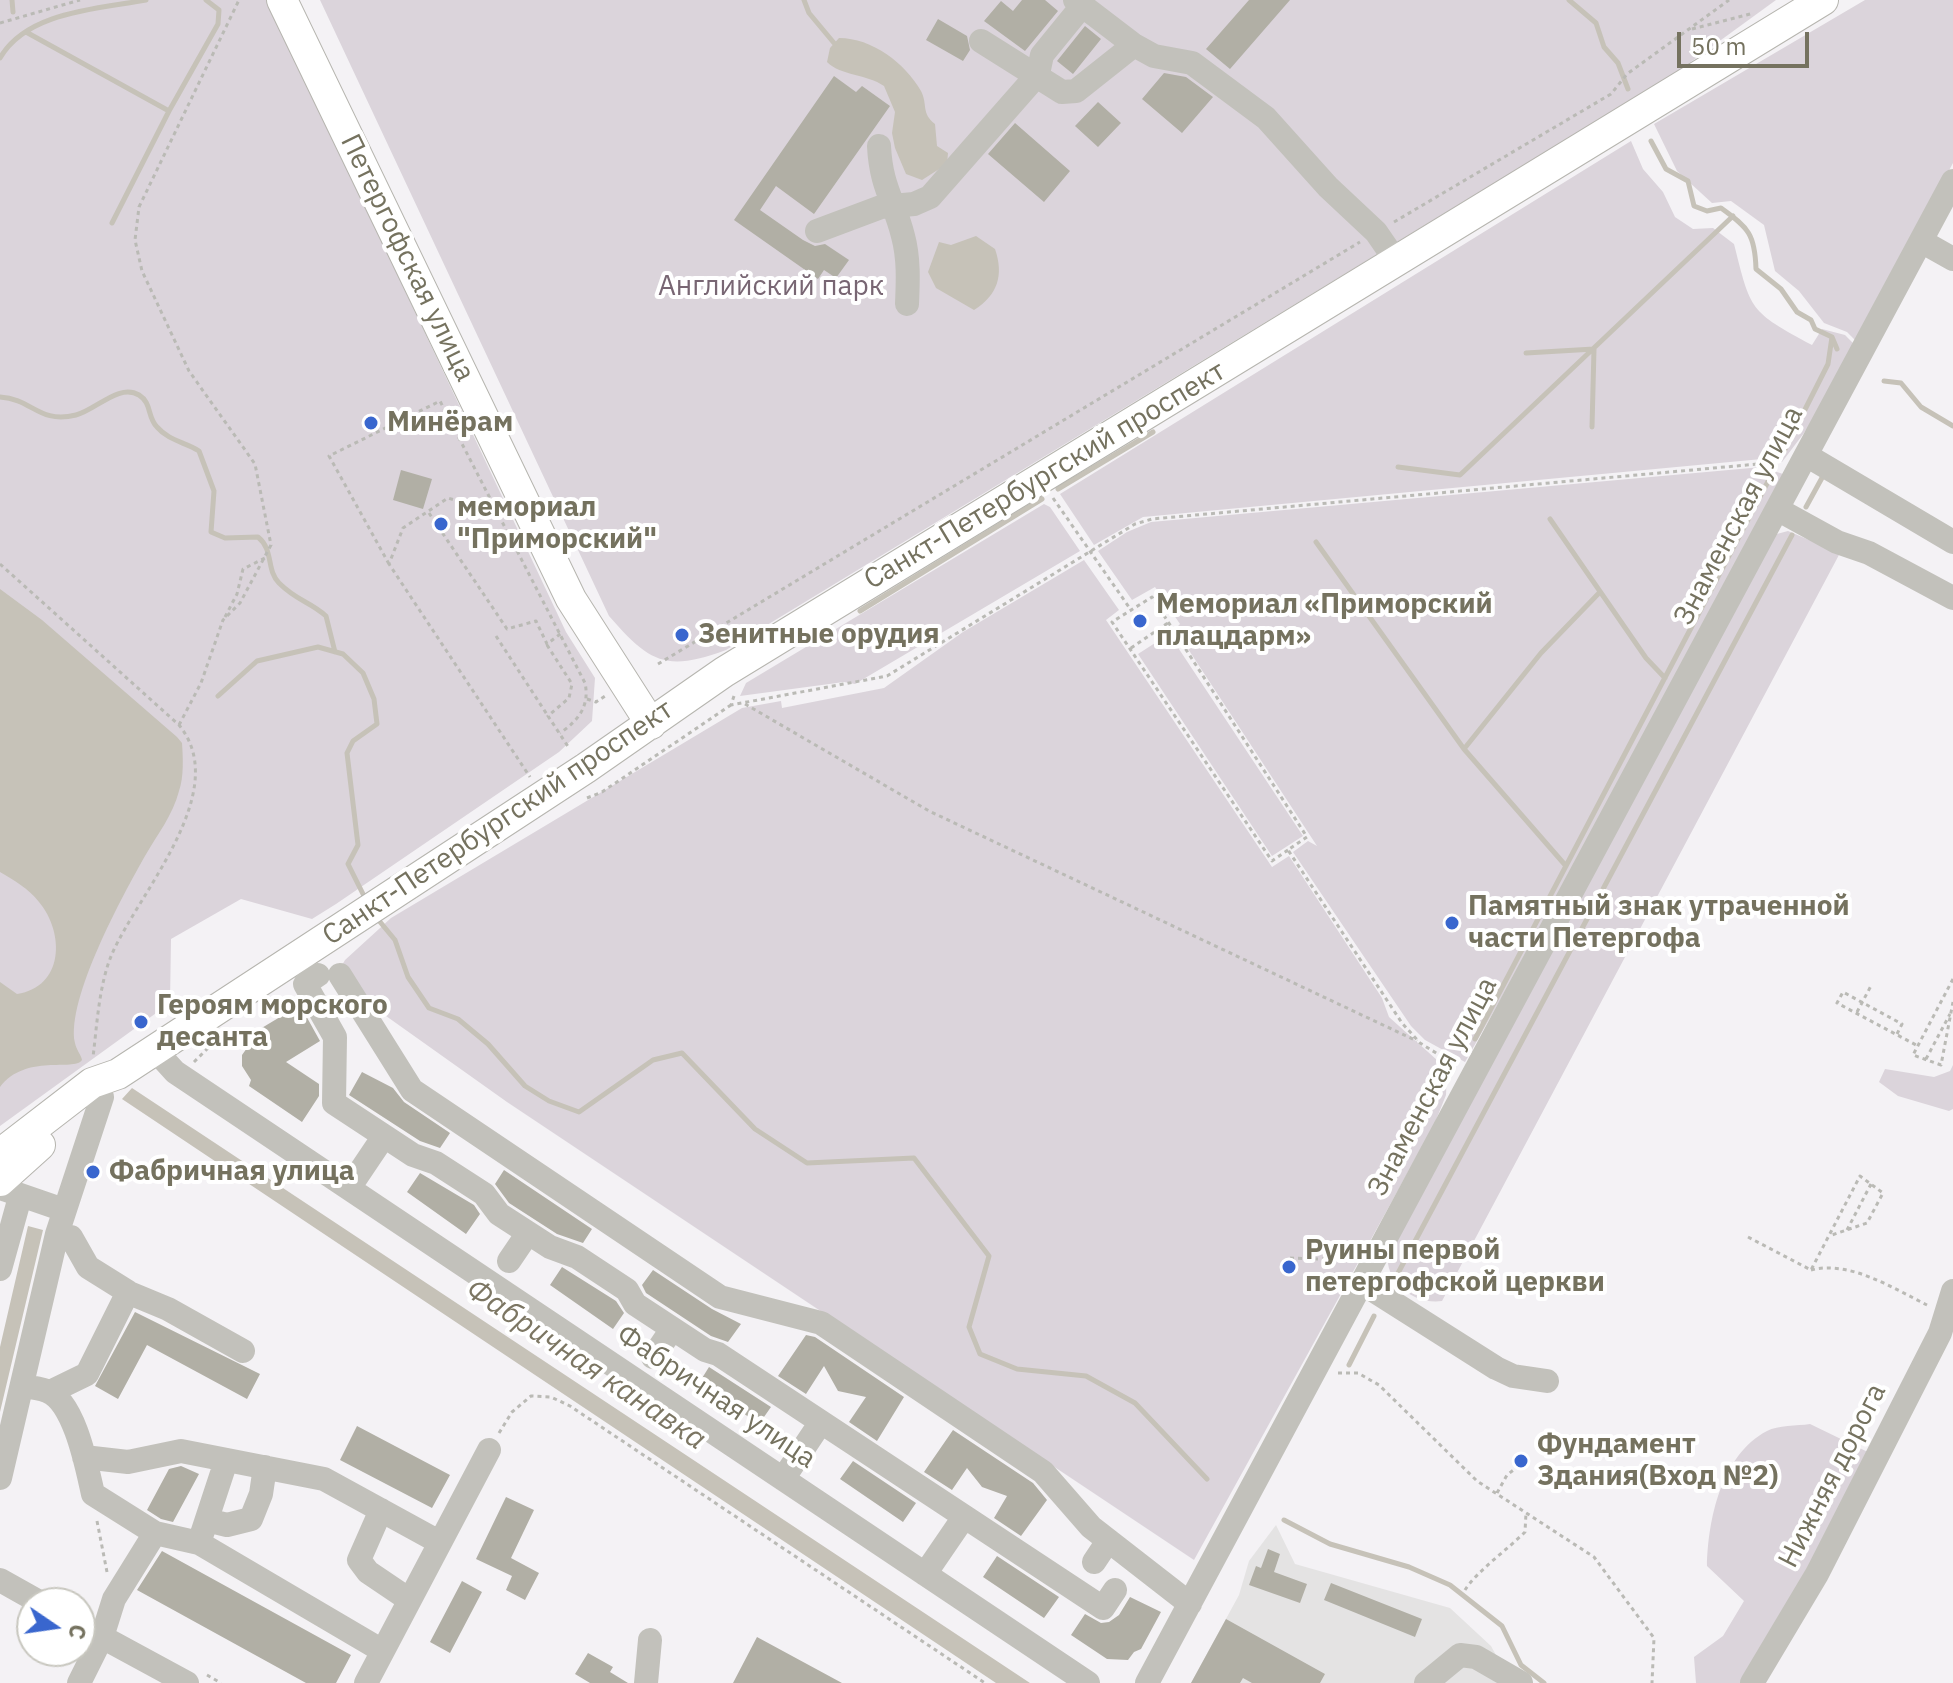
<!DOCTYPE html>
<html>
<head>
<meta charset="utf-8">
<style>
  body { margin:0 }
  #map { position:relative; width:1953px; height:1683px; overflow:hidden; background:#f4f2f5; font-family:"IBM Plex Sans",sans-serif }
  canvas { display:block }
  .north { position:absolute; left:16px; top:1587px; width:80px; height:80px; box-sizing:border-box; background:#fff; border:2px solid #c8c7bf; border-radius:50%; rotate:103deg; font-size:22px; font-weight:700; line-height:32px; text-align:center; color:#75725f }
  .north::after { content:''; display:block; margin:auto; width:28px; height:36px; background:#3966ce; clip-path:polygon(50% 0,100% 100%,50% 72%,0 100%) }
  .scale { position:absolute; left:1677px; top:32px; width:132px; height:36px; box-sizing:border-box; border:4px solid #75725f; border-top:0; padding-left:10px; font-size:24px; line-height:28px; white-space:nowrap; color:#75725f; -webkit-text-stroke:6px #fff; paint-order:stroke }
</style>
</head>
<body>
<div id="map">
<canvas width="1953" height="1683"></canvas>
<div class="north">С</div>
<div class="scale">50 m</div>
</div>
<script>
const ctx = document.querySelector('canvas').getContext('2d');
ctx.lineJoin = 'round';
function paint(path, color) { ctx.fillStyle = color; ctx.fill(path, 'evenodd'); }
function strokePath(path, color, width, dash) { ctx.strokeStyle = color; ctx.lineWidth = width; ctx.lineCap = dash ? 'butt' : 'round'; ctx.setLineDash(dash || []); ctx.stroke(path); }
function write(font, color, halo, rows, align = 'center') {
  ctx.font = font + ' "IBM Plex Sans",sans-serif'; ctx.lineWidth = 8; ctx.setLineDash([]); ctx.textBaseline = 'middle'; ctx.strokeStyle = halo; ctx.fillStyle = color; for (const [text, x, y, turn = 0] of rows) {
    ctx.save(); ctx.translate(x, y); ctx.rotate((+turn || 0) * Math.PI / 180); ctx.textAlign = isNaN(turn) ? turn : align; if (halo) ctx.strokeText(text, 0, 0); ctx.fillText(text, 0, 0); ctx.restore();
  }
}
const built = new Path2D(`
  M 1276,1525 L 1295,1564 L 1450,1608 L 1491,1646 L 1502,1666 L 1499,1683 L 1191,1683 L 1239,1595 L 1249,1561 Z`);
const green = new Path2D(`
  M 0,0 L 268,0 L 566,632 L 595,678 L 592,721 L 559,752 L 336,904 L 312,919 L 241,899 L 171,939 L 170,1003 L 0,1126 Z
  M 320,0 L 1776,0 L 1677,72 L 1603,117 L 726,650 C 666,672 650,663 609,616 Z
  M 1865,0 L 1953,0 L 1953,163 L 1857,342 L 1847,332 L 1824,323 L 1799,291 L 1775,271 L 1764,225 L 1731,201 L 1712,203 L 1677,171 L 1654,124 Z
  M 1631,141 L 1643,169 L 1663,192 L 1675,217 L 1693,229 L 1713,228 L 1734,244 C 1751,311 1749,311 1812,345 L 1822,329 L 1845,335 L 1855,345 L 1823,408 L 1782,462 L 1762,459 L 1143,517 L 1094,545 L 1060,494 Z
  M 1762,467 L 1786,475 L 1582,856 L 1465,1062 L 1425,1040 L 1411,1026 L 1293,852 L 1308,841 L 1317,846 L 1175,629 L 1180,624 L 1155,587 L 1132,600 L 1098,551 L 1127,532 L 1151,522 Z
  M 1044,504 L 1050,507 L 1080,551 L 855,684 L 844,682 L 740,696 L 746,683 Z
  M 1788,531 L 1840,553 L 1442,1301 C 1414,1305 1384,1282 1388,1253 L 1773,535 Z
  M 1084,560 L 1119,610 L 1106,620 L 1272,867 L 1289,856 L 1382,998 L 1389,1017 L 1447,1069 L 1446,1095 L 1434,1125 L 1194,1560 L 507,1102 L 334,979 L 345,960 L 391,918 L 742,708 L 781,701 L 782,708 L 884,688 L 963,632 Z
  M 1169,634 L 1303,836 L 1272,856 L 1138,654 Z
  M 1953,1065 L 1953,1109 L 1949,1111 L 1898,1096 L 1879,1082 L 1885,1069 L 1934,1077 L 1950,1071 Z
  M 1810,1424 L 1874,1455 L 1741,1683 L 1696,1683 L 1694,1657 L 1723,1636 L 1744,1601 L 1707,1566 C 1708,1520 1721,1455 1767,1431 C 1778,1425 1797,1426 1810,1424 Z`);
const water = new Path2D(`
  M 839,38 C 872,38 905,63 921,91 C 928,105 921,113 935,124 L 937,146 L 948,153 L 947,164 L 922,180 L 906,174 L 895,148 L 892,133 L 895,112 L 884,86 C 867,74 841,76 827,62 L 830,48 Z
  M 976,236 L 995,249 C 1004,275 998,295 974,310 L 936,288 L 928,272 L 939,242 L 951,245 Z
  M 0,589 L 42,620 L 177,737 L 182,743 C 183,758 184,777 179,791 C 173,815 157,835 145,856 C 123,895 66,999 75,1043 C 76,1049 81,1055 82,1060 C 74,1072 26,1053 0,1087 L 0,982 L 17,994 C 64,987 65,933 39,902 C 28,888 15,881 0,872 Z
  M 132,1088 L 1030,1683 L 996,1683 L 122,1099 Z
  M 28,1226 L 43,1230 L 0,1412 L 0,1347 Z`);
const stream = new Path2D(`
  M 12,0 L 13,12
  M 804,0 L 809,13 L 834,43
  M 1569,0 L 1596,23 L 1604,47 L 1618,63 L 1628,89
  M 26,32 L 169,111 L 218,24 L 219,10 L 206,0
  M 0,58 C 27,11 99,9 146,0
  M 1651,141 L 1666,169 L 1688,181 L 1694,206 L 1707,211 L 1721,208 C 1749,228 1755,235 1756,269 L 1781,289 L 1797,312 L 1811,320 L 1815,329 L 1832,337 L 1837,349
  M 112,223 L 169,111
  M 1526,353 L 1594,349 L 1592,427
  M 1884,381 L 1901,383 L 1921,407 L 1953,426
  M 0,397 C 33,399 38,424 76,415 C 96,410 119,383 139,395 C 152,403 147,417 157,427 C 169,441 185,442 199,451 L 214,491 L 211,532 L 225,538 L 258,537 C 274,550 266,570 279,583 C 297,601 309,601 326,616 L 335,652
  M 1783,453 L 1828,364 L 1832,337
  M 1398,467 L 1460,475 L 1733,216
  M 1058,489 L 1153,432
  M 1806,507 L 1823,476
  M 1550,519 L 1646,658 L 1665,678
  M 1316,542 L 1464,749
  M 860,611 L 1042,499
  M 218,696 L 257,661 L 318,647 L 343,654 L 363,673 L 374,699 L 377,724 L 353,741 L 347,753 L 358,845 L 348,864 L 365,898
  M 1566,866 L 1464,749 L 1541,653 L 1600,592
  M 376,917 L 395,940 L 408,977 L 429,1008 L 458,1019 L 488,1044 L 525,1086 L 549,1101 L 579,1112 L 653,1060 L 682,1053 L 755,1129 L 807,1163 L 914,1158 L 989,1256 L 969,1327 L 980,1354 L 1017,1369 L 1086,1376 L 1135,1403 L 1207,1479
  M 1475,1039 L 1773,472
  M 1397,1275 L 1792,535
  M 1349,1365 L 1374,1316
  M 1284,1520 L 1330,1544 L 1409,1567 L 1450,1585 L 1502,1626 L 1521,1665 L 1544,1683`);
const building = new Path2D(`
  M 1022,0 L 1045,0 L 1058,11 L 1025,51 L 984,21 L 1001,1 L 1013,11 Z
  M 1249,0 L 1290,0 L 1230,69 L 1206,49 Z
  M 938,19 L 967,36 L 970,50 L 963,61 L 926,40 Z
  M 1085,26 L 1101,39 L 1073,74 L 1057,61 Z
  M 1164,73 L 1186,77 L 1213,97 L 1182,133 L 1142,99 Z
  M 834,76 L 856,92 L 862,86 L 890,106 L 814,214 L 776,186 L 760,210 L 803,240 L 815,246 L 825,244 L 849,260 L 836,278 L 824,270 L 818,279 L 734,220 Z
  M 1098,102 L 1121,123 L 1098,147 L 1075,126 Z
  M 1015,123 L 1070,171 L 1044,202 L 988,154 Z
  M 401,470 L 432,479 L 423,509 L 393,500 Z
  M 300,1005 L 320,1041 L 286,1062 L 319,1084 L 319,1096 L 302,1122 L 249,1086 L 251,1080 L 242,1066 L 242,1055 L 252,1041 L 250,1035 Z
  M 362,1072 L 393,1088 L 404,1102 L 450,1133 L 440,1148 L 420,1141 L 349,1095 Z
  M 504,1170 L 592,1229 L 583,1243 L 557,1234 L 509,1203 L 495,1184 Z
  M 420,1173 L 474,1205 L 480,1214 L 466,1234 L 407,1192 Z
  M 562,1267 L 616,1301 L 624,1313 L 613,1329 L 550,1285 Z
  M 653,1270 L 712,1309 L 741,1324 L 728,1342 L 711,1336 L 646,1293 L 642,1285 Z
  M 135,1312 L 260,1374 L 247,1399 L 147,1345 L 118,1399 L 95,1386 Z
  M 806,1335 L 815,1337 L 904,1397 L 877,1441 L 849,1422 L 866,1397 L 838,1391 L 824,1366 L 806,1394 L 778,1376 Z
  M 709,1367 L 771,1407 L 759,1424 L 699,1383 Z
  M 357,1426 L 450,1475 L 432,1508 L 340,1460 Z
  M 953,1430 L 1033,1483 L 1047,1500 L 1021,1536 L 994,1518 L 1007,1496 L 982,1487 L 967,1468 L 952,1490 L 924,1472 Z
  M 853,1461 L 916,1503 L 903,1522 L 840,1479 Z
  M 181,1466 L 199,1474 L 173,1522 L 161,1519 L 147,1510 L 169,1469 Z
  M 506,1497 L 534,1510 L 511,1558 L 539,1573 L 525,1600 L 506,1590 L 512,1576 L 476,1559 Z
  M 1268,1549 L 1280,1554 L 1274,1572 L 1307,1584 L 1300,1603 L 1249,1585 L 1256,1566 L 1261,1568 Z
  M 162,1551 L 351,1655 L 336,1683 L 306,1683 L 137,1590 Z
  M 997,1556 L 1059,1597 L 1044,1618 L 983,1577 Z
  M 462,1581 L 482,1592 L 450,1653 L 430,1642 Z
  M 1331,1583 L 1422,1619 L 1415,1637 L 1324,1600 Z
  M 1130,1597 L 1161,1612 L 1141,1649 L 1134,1652 L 1128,1660 L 1107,1659 L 1071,1635 L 1085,1614 L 1101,1623 L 1109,1622 L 1119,1615 Z
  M 1226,1619 L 1325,1674 L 1320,1683 L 1252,1683 L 1243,1678 L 1240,1683 L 1191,1683 Z
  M 757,1637 L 842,1683 L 733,1683 Z
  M 588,1653 L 613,1667 L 610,1672 L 628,1683 L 590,1683 L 575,1674 Z`);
const path = new Path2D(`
  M 0,23 L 80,0
  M 1692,29 L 1754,13
  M 1394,222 L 1611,94 L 1627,74 L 1729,0
  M 1053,498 L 1131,610
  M 429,513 L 507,629 L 536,621 L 547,644 L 563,632
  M 499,513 L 448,498 L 403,528 L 389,564 L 530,777
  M 0,564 L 179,725 C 233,791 139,892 112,954 C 99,984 97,1025 93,1057
  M 389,564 L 329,456 L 440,401 L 585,683 C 590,706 578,721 560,733
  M 225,617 L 237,594 L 243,569 L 265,558
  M 496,636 L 548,716
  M 705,636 L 713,650
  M 547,645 L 572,684 L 569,698 L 548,716 L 569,748
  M 1131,648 L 1168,623
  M 658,664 L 1360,242
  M 734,696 L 731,705 L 887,676 L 1135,524 L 1152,519 L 1769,463 L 1777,465
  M 587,699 L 596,702 L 605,696
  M 745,704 L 929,811 L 1417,1041
  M 179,725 L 201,683 L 223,620 L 240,603 L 271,545 L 255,464 L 189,371 L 142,271 L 135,240 L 139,207 L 239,0
  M 587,798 L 602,792 L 731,705
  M 1288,850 L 1272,861 L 1112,622 L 1152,597 L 1307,837 L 1288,850 L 1402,1023 L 1420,1043 L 1454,1064
  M 1953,979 L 1913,1055 L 1941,1065 L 1953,1002
  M 1857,1012 L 1872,984
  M 1897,1034 L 1902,1024 L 1843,992 L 1837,1003 L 1918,1046
  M 1926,1059 L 1950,1014
  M 194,1062 L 214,1042
  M 1847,1230 L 1871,1184
  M 1748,1237 L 1811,1270 L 1860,1176 L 1883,1193 L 1867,1223 L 1829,1236
  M 1290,1258 L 1352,1260
  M 1811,1270 C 1849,1260 1893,1288 1927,1305
  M 1338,1373 L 1358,1373 L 1379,1385 L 1477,1481 L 1594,1557 L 1654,1638 L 1652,1683
  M 499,1433 L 512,1412 L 531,1396 L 551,1397 L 570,1406 L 985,1683
  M 1497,1493 L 1507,1475 L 1516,1468
  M 97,1521 L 107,1572
  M 1465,1590 C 1476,1572 1508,1549 1525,1532 L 1526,1513
  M 207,1675 L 221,1683`);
const minor = new Path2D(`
  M 1075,0 L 1134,45
  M 981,41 L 1062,92 L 1076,91 L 1134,45 L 1154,56 L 1192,63 L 1266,118 L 1328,187 L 1376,232 L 1396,261
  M 879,146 C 881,187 894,200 903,236 C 909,258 908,281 907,304
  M 817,231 L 881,207 L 914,204 L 930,197 L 1038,74 L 1042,55 L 1082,6
  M 1921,241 L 1953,259
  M 1806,455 L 1953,542
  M 1777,509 L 1837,542 L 1869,553 L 1953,598
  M 318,975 L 305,984 L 335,1037 L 334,1103 L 413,1155 L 436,1163 L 484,1194 L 499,1214 L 550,1247 L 577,1257 L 627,1290 L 635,1304 L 705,1350 L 718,1354 L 1103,1608 L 1115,1590
  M 340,975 L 412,1090 L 720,1297 L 821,1323 L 1043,1472 L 1091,1527 L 1190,1604
  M 155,1050 L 175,1072 L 1088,1683
  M 349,1188 L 384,1136
  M 6,1190 L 64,1210
  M 509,1261 L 528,1233
  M 0,1269 L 20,1197
  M 1362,1283 L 1496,1368 L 1513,1376 L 1547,1381
  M 127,1292 L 168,1309 L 243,1351
  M 653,1357 L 672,1329
  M 22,1386 C 30,1387 39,1388 47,1391 C 75,1402 87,1468 93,1494 L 155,1533 L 199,1543 L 226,1461
  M 50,1392 L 87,1374 L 128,1292 L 88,1267 L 71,1237
  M 84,1457 L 128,1462 L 181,1451 L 324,1479 L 439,1542
  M 0,1478 L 57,1234 L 102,1097
  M 783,1479 L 821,1422
  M 381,1510 L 359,1560 L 368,1572 L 408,1599
  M 207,1520 L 227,1525 L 251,1519 L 261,1494 L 265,1467
  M 199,1543 L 381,1650
  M 1094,1562 L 1108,1541
  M 925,1574 L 964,1517
  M 0,1580 L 41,1603
  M 80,1625 L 187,1683
  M 79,1683 L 102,1637 L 114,1599 L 155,1533
  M 366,1683 L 489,1450
  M 646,1683 L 650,1640
  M 1147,1683 L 1953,181
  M 1426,1683 L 1460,1655 L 1476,1657 L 1521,1683
  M 1752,1683 L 1817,1574 L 1940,1333 L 1953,1291`);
const major = new Path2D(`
  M 282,0 L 571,599 L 651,724
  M 0,1154 L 92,1083 L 118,1074 L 586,768 L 724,672 L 1823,0
  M 0,1181 L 40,1145`);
const markers = [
  [371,423,8,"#3966ce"],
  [441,524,8,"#3966ce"],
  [1140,621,8,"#3966ce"],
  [682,635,8,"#3966ce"],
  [1452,923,8,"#3966ce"],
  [141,1022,8,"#3966ce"],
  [93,1172,8,"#3966ce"],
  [1289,1267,8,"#3966ce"],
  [1521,1461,8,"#3966ce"]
];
const streetNames = [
  ["Петергофская улица",407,258,64],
  ["Санкт-Петербургский проспект",1045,476,-31],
  ["Знаменская улица",1739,516,-62],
  ["Санкт-Петербургский проспект",498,823,-34],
  ["Знаменская улица",1433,1087,-62],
  ["Фабричная улица",716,1397,34],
  ["Нижняя дорога",1833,1476,-63]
];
const parkNames = [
  ["Английский парк",771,287]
];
const poiNames = [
  ["Минёрам",387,423],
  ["мемориал",457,508],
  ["\"Приморский\"",457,540],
  ["Мемориал «Приморский",1156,605],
  ["плацдарм»",1156,637],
  ["Зенитные орудия",698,635],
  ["Памятный знак утраченной",1468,907],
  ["части Петергофа",1468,939],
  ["Героям морского",157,1006],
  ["десанта",157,1038],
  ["Фабричная улица",109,1172],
  ["Руины первой",1305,1251],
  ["петергофской церкви",1305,1283],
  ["Фундамент",1537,1445],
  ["Здания(Вход №2)",1537,1477]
];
const waterNames = [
  ["Фабричная канавка",586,1365,34]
];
paint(built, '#e4e3e3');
paint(green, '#dbd4db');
paint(water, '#c6c2b8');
strokePath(stream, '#c6c2b8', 5);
paint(building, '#b1afa5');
strokePath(major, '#b6b5af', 32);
strokePath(path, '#babab5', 3, [4, 4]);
strokePath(minor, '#c2c1bb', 24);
strokePath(major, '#fff', 30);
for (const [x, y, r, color] of markers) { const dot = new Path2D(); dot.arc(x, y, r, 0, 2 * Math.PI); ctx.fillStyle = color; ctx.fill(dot); strokePath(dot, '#fff', 3); }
write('28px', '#75725f', '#fff', streetNames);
write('28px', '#786673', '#fff', parkNames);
write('bold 28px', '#75725f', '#fff', poiNames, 'left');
write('italic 30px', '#7c7663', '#fff', waterNames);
</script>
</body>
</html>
